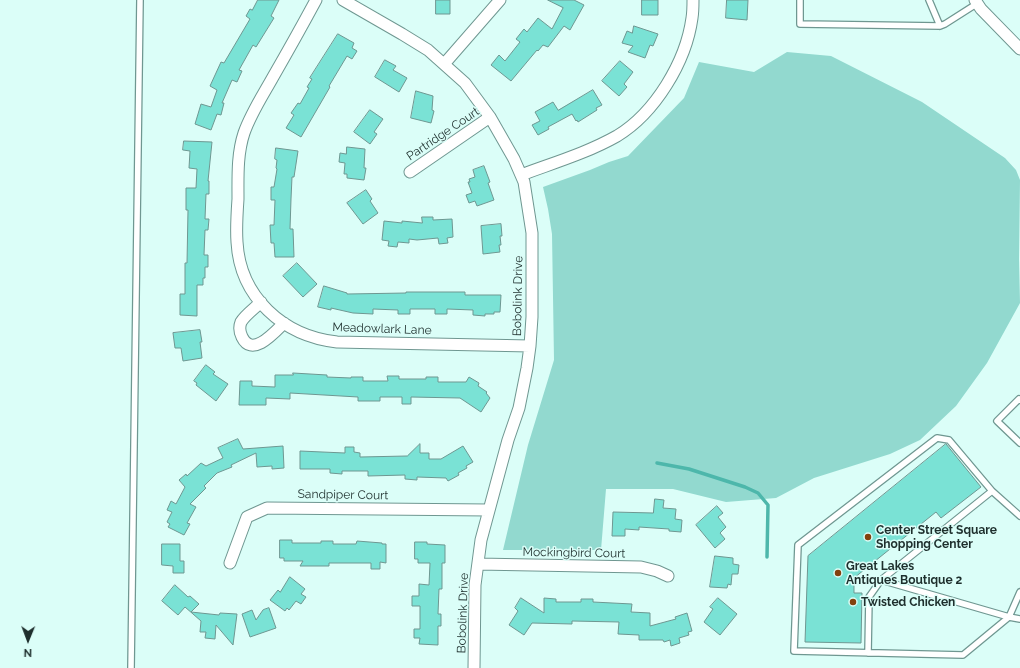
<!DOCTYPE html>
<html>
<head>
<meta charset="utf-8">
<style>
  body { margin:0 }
  #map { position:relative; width:1020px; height:668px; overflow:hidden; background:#dbfef8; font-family:Raleway,sans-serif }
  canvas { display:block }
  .north { position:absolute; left:8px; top:620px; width:40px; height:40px; -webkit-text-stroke:3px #dbfef8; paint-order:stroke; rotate:181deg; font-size:11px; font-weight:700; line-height:16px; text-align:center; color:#1e2f2d }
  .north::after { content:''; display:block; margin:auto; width:14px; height:18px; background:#1e2f2d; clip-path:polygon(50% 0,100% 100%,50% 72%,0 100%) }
</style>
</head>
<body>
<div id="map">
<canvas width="1020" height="668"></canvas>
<div class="north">N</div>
</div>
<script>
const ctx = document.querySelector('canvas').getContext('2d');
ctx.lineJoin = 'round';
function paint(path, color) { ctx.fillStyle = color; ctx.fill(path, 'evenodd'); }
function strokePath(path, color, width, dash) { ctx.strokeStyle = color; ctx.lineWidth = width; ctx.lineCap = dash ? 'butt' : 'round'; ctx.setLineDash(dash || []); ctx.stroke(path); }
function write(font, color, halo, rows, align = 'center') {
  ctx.font = font + ' Raleway,sans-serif'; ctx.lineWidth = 3; ctx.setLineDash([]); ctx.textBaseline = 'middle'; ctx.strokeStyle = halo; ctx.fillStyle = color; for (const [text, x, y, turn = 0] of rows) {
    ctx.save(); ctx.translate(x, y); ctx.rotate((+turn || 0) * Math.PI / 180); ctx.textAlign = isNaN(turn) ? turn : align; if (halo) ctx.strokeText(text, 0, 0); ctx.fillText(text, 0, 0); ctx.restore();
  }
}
const green = new Path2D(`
  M 787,52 L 831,56 L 922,102 L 1005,158 L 1016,170 L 1020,180 L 1019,259 L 1020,303 L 987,363 L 956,406 L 920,440 L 890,454 L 814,478 L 776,498 L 726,502 L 673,489 L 606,489 L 601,550 L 503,550 L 528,445 L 554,360 L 552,234 L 548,209 L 543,187 L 590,170 L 609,162 L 628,156 L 684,98 L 699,62 L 754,72 Z`);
const stream = new Path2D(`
  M 657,463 L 689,469 L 745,487 L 758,493 L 768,505 L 767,557`);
const building = new Path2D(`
  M 258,0 L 279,0 L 271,16 L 274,18 L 256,47 L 253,45 L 239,70 L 242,71 L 237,82 L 232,80 L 222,103 L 224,103 L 221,115 L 217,114 L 211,130 L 195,124 L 201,104 L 211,107 L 217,90 L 210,86 L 221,62 L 224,63 L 250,19 L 246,16 L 250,9 L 252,10 Z
  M 436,0 L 450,0 L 450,14 L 436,14 Z
  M 548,0 L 574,0 L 584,5 L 570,30 L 564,26 L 548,47 L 543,45 L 538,51 L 537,50 L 511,81 L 491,65 L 499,55 L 505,61 L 520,42 L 516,39 L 524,29 L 527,32 L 538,18 L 552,29 L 563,8 Z
  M 642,0 L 658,0 L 658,15 L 642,15 Z
  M 727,0 L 748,0 L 747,20 L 726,18 Z
  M 634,26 L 658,34 L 653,46 L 650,45 L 645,58 L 628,52 L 633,46 L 622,43 L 627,31 L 632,33 Z
  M 338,34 L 354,43 L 352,48 L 357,51 L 352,59 L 347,56 L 329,86 L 330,87 L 301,137 L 286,128 L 294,115 L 291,113 L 298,103 L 300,104 L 309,88 L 307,87 L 312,79 L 310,78 Z
  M 385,60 L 396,66 L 393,70 L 407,78 L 399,92 L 375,77 Z
  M 620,61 L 633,72 L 624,84 L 627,87 L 619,96 L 602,81 Z
  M 593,90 L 602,105 L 596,108 L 597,110 L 578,122 L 577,120 L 576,121 L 572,114 L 548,127 L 549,129 L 538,135 L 532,125 L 540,121 L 535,112 L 553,102 L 558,110 Z
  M 416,91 L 433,96 L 432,110 L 434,111 L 431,123 L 411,118 Z
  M 370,110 L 383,119 L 374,132 L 377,134 L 370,144 L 354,132 Z
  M 184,141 L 212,142 L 208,181 L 209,181 L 209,194 L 206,194 L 205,219 L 209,219 L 208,230 L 205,230 L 204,255 L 208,255 L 208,267 L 205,267 L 205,278 L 203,278 L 203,285 L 197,285 L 197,316 L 180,315 L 180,294 L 185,294 L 185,263 L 187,263 L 188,210 L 186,210 L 186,188 L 196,188 L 197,169 L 189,168 L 190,151 L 183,150 Z
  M 347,147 L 365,149 L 364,168 L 366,168 L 364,180 L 347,178 L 347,174 L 344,174 L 345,163 L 339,162 L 340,153 L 346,154 Z
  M 276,148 L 298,151 L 294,177 L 292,177 L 291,199 L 290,229 L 293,229 L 294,257 L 275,257 L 274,243 L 271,243 L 270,225 L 274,225 L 275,200 L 271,200 L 271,187 L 274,187 L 277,169 L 276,168 L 277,160 L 275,159 Z
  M 484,166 L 490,182 L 488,183 L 494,200 L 477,206 L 475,201 L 469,203 L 466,195 L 472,193 L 468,182 L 470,182 L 469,179 L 475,177 L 473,170 Z
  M 366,190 L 372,199 L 370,201 L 378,213 L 363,224 L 347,203 Z
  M 422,217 L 433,217 L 433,220 L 452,219 L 453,237 L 447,238 L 448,243 L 439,244 L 438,238 L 417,240 L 409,239 L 409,243 L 398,242 L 397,247 L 388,246 L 389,241 L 382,240 L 384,221 L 402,223 L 402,221 L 422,223 Z
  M 501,224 L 502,236 L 500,236 L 501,245 L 499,245 L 500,252 L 483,254 L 481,226 Z
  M 297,263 L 317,284 L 303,297 L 283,276 Z
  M 324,286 L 347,293 L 347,294 L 406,293 L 406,292 L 465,292 L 465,295 L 501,295 L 500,312 L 494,312 L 494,314 L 485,314 L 485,316 L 473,315 L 473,310 L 447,309 L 447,314 L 435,314 L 435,309 L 410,309 L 410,314 L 398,314 L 398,310 L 373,309 L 373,314 L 353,313 L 331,308 L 331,310 L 318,307 Z
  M 200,330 L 202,342 L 200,342 L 202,358 L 183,361 L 181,348 L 175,348 L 173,333 Z
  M 206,365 L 215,372 L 213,374 L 228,384 L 216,401 L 196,385 L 197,383 L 194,381 Z
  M 293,373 L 327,375 L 327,377 L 351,378 L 351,377 L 363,377 L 363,381 L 388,381 L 387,376 L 399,376 L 399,379 L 426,379 L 426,377 L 438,377 L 438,382 L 466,382 L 469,377 L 479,383 L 478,386 L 487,392 L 486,393 L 490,398 L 481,412 L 460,398 L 411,397 L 411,404 L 402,404 L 402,397 L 380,397 L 380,401 L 358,401 L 358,397 L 290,393 L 290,399 L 266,398 L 266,405 L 239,405 L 240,381 L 252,381 L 252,386 L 275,387 L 275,375 L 293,375 Z
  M 238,439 L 243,449 L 283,446 L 284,468 L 272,469 L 272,466 L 257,467 L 256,453 L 231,465 L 232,467 L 217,473 L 204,486 L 206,488 L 190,504 L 196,507 L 187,523 L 190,524 L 184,535 L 168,527 L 170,524 L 167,522 L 172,512 L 167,510 L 171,501 L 176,504 L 185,487 L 179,480 L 186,474 L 187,476 L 201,463 L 206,466 L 223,458 L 218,448 Z
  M 420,444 L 420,453 L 429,453 L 429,459 L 441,459 L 463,446 L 473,462 L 466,466 L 467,468 L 458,473 L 459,475 L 448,481 L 446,478 L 417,477 L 417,480 L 405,479 L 405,475 L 368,476 L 368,471 L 342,471 L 342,474 L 330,473 L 330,469 L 300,469 L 300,451 L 345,453 L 345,447 L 354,447 L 354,452 L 360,453 L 360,457 L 407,456 Z
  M 946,444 L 981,487 L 941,518 L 936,512 L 854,578 L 854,593 L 862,593 L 861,643 L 805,642 L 808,556 Z
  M 655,499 L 664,500 L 663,508 L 676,509 L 675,519 L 682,520 L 681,532 L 669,531 L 669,529 L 639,527 L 639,530 L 625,529 L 625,536 L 612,536 L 613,512 L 653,513 Z
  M 717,506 L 723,513 L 718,517 L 726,527 L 720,533 L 725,539 L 715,548 L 696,525 Z
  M 280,540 L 292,540 L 292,543 L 321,543 L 321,541 L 333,541 L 333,544 L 356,544 L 357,541 L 382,543 L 382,544 L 386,544 L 386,563 L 380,562 L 380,569 L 371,569 L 371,563 L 329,563 L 329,566 L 300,566 L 303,561 L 284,561 L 284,558 L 280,558 Z
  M 415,542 L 427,542 L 427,544 L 445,545 L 445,563 L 442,563 L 442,589 L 439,589 L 438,614 L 441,614 L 441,626 L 438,626 L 438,645 L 419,644 L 420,638 L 414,638 L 414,629 L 420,629 L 420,606 L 412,606 L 412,596 L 419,596 L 419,584 L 429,585 L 430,563 L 418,563 L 418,559 L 415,559 Z
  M 162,544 L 180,544 L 180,561 L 184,561 L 184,573 L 173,573 L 173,566 L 162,565 Z
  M 715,556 L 733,558 L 733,564 L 739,565 L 738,574 L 732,574 L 731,585 L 728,584 L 727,588 L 710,587 Z
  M 290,577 L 305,589 L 301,594 L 306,597 L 301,604 L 296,601 L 289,610 L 287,608 L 285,611 L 270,600 L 278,590 L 280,592 Z
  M 175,585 L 188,597 L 190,596 L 199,604 L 191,612 L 219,615 L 220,613 L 237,614 L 233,645 L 216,625 L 215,639 L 205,638 L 206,632 L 200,632 L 201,621 L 185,607 L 178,615 L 162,601 Z
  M 521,598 L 544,613 L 544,598 L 556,599 L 556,602 L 581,602 L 581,599 L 593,599 L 593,602 L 632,604 L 631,612 L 650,613 L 650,626 L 676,619 L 675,617 L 687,613 L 692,631 L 688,632 L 689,635 L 679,638 L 680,643 L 671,646 L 670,640 L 664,642 L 663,640 L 639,640 L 639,635 L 618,634 L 619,622 L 572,621 L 572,624 L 532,623 L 524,635 L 509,625 L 518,611 L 515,608 Z
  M 718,598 L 737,614 L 720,635 L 704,622 L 713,609 L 710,607 Z
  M 269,608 L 276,628 L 250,637 L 242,614 L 252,610 L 256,620 L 263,610 Z`);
const lane = new Path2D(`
  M 800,0 L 800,24 L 940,26 L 945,24 L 978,3
  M 929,0 L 940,26
  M 1020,400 L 1019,399 L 997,421 L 1020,443
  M 1020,516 L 992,491 L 949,440 L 937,438 L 798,545 L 794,651 L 963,655 L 1009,617 L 1020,619
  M 881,580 L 1009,617 L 1020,592
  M 868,653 L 869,597 L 881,580 L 992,491
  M 131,668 L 140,0`);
const street = new Path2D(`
  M 316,0 C 302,26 288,51 273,77 C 263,95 251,113 244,133 C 237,154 238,177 238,199 C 237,213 236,228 237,242 C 240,297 283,336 337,342 L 530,346
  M 343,0 L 402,34 L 428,50 L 465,83 L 490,117 L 514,159 L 524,182 L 532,233 L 532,317 L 530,346 L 527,368 L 519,408 L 508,440 L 481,540 L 475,585 L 474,668
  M 975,0 L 981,9 L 1020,49
  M 445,63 L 500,0
  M 410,172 L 490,117
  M 521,175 C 553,163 587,153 617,136 C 655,113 686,62 692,18 C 693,12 693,6 693,0
  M 261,302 C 255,308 245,315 241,322 C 239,327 240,333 242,337 C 252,358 274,333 284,323
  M 230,563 L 247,517 L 267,508 L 489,510
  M 478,564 L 641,567 L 657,571 L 668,576`);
const markers = [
  [868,537,4,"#83410d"],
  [838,573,4,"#83410d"],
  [853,602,4,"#83410d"]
];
const streetNames = [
  ["Partridge Court",443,134,-34],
  ["Bobolink Drive",518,296,-89],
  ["Meadowlark Lane",382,329,2],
  ["Sandpiper Court",343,495,1],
  ["Mockingbird Court",574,553,1],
  ["Bobolink Drive",463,613,-88]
];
const poiNames = [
  ["Center Street Square",876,530],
  ["Shopping Center",876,544],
  ["Great Lakes",846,566],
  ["Antiques Boutique 2",846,580],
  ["Twisted Chicken",861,602]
];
paint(green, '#92d9cf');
strokePath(stream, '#4db7ab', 3.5);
paint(building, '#7ae2d5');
strokePath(building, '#6e9791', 1);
strokePath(lane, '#6f9791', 8);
strokePath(street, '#6f9791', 13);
strokePath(lane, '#fff', 5.5);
strokePath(street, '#fff', 11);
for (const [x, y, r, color] of markers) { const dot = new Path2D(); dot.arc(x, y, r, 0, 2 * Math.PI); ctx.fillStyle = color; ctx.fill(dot); strokePath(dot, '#dbfef8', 1.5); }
write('12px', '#1e2f2d', '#dbfef8', streetNames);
write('bold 12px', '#1e2f2d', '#dbfef8', poiNames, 'left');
</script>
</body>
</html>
